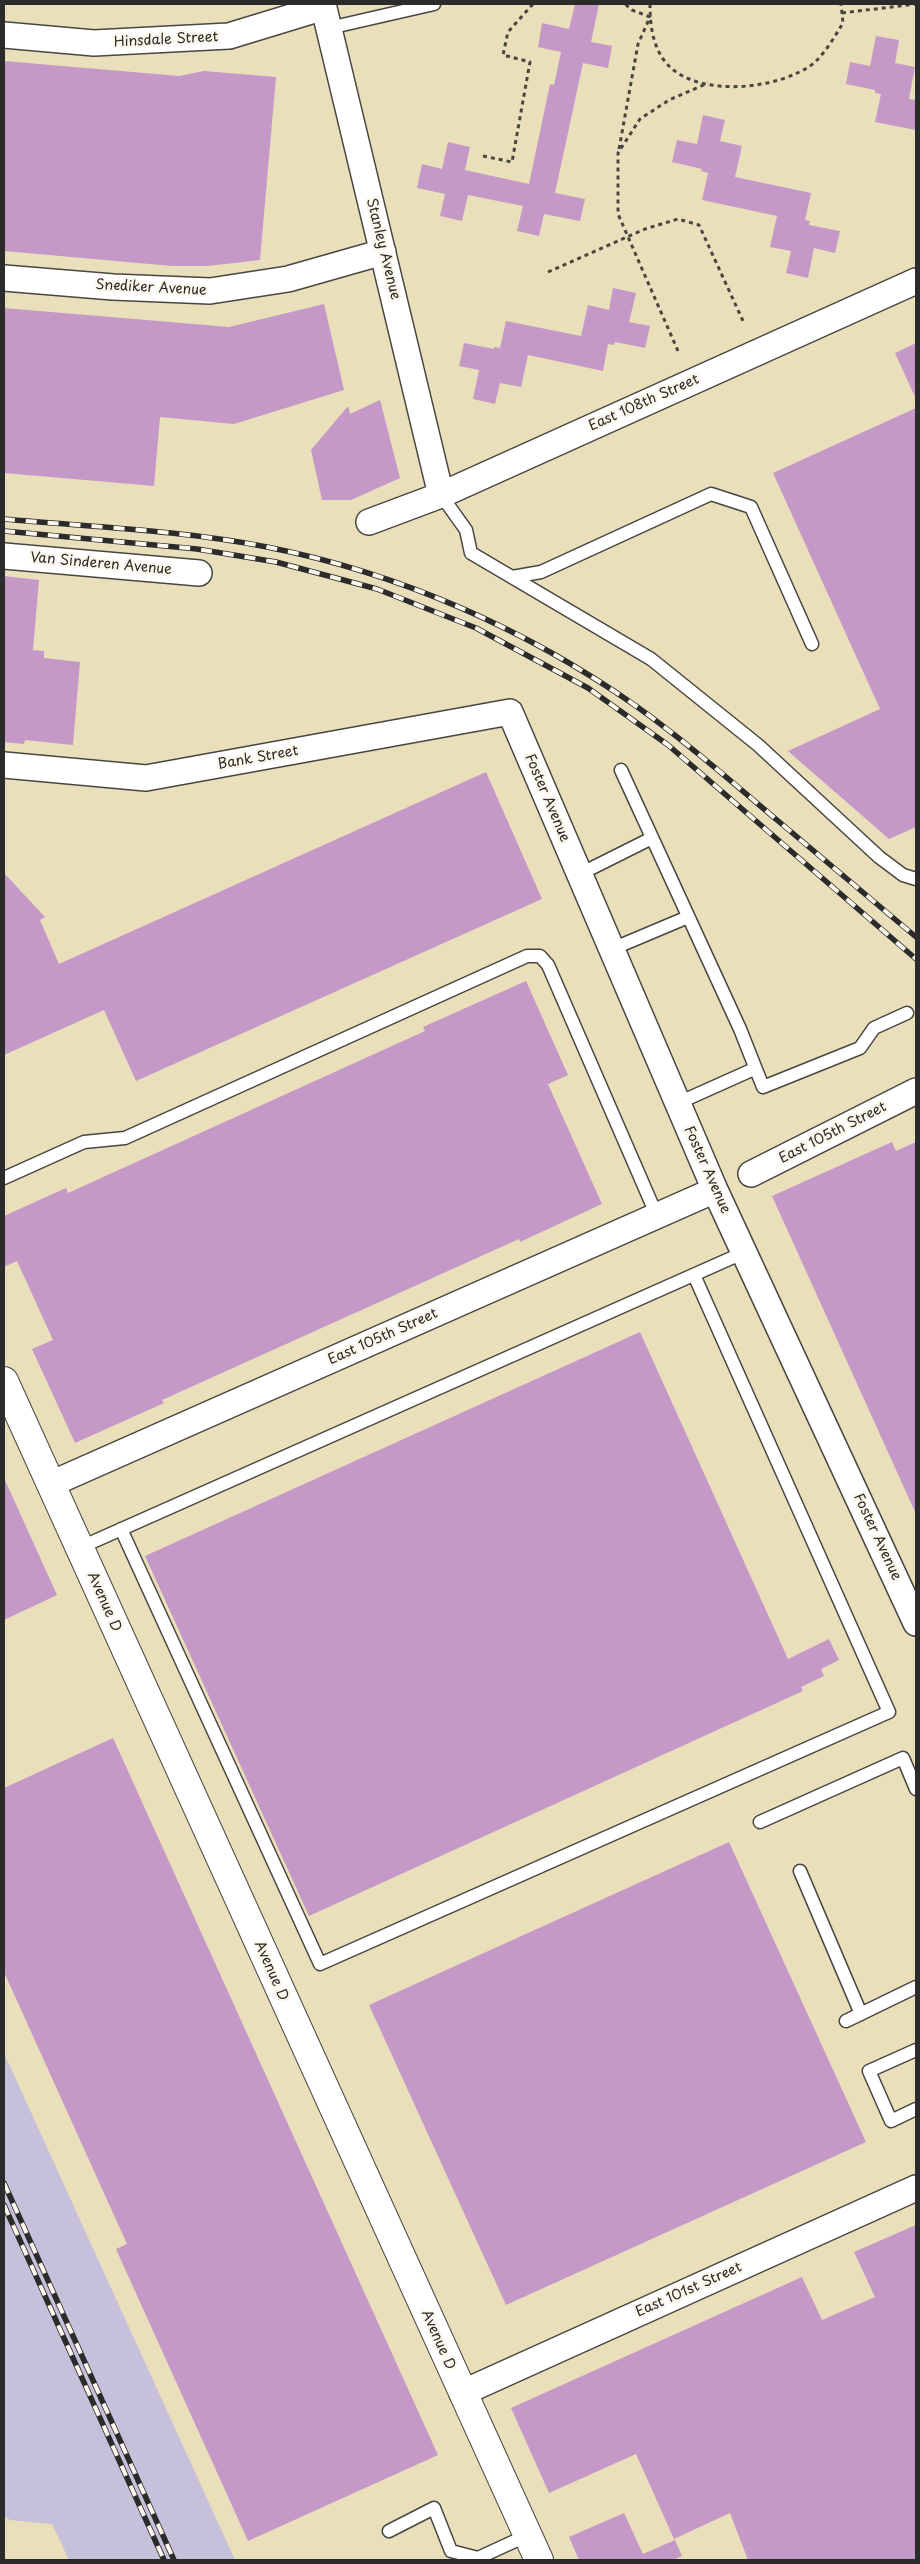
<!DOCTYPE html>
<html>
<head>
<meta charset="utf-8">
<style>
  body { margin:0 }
  #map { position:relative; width:920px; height:2564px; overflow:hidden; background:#eadfbb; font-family:"Playpen Sans",sans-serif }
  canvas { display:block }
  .frame { position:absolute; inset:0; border:5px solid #2b2b2b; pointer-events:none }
</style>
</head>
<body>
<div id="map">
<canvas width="920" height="2564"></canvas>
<div class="frame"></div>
</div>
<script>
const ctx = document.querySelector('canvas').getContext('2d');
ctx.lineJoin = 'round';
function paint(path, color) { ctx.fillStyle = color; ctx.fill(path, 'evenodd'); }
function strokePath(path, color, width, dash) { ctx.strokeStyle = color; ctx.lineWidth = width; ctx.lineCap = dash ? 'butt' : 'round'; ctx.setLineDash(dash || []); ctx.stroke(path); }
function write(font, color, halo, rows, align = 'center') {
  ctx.font = font + ' "Playpen Sans",sans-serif'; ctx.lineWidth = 5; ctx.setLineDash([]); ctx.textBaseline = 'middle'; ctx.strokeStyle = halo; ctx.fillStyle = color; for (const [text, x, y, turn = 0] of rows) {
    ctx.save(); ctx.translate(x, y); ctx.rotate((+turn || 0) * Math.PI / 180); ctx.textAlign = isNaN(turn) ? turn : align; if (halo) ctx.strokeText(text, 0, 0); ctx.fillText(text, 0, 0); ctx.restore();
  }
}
const industrial = new Path2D(`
  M 4,2053 L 235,2560 L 69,2560 L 52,2524 L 10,2520 L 4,2516 Z`);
const building = new Path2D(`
  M 575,4 L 599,4 L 591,42 L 612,46 L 608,68 L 583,63 L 555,193 L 585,199 L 580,221 L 544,214 L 539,236 L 517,231 L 523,206 L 468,195 L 462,221 L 440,216 L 445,194 L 417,188 L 422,164 L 442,169 L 448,142 L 470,147 L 465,170 L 529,184 L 550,84 L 554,85 L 561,52 L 538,47 L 542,23 L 569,29 Z
  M 876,36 L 899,40 L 895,63 L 915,67 L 909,99 L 916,100 L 916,130 L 875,122 L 881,94 L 875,93 L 875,90 L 846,84 L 850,62 L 870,66 Z
  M 4,61 L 179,76 L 204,71 L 276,77 L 260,260 L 208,266 L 172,266 L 4,251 Z
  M 703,115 L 725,120 L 720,141 L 742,146 L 735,177 L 811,193 L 805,220 L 810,221 L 809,225 L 840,231 L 835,253 L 814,248 L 808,278 L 786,273 L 791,251 L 770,247 L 777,216 L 702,200 L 708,173 L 701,171 L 702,169 L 672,162 L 677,140 L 697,144 Z
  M 613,288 L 636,293 L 629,322 L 650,326 L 645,348 L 615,342 L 614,345 L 608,344 L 603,371 L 528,355 L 521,387 L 500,383 L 495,404 L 473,399 L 479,370 L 459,366 L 464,343 L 494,349 L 494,347 L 500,348 L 506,321 L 581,336 L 588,305 L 609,310 Z
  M 324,304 L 344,390 L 234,424 L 160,417 L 154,486 L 4,473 L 4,308 L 229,327 Z
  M 916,343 L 916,399 L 895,353 Z
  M 380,400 L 400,478 L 351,500 L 322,500 L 311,450 L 348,406 L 350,414 Z
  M 916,408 L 916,827 L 889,839 L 788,751 L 880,709 L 773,473 Z
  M 4,576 L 39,580 L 33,650 L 44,651 L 44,658 L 80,662 L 73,745 L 25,740 L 24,744 L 4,742 Z
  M 486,772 L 542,899 L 136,1081 L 104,1010 L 4,1055 L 4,873 L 45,917 L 40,920 L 59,964 Z
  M 526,981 L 568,1075 L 548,1084 L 602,1204 L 520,1242 L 519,1239 L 162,1400 L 164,1403 L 75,1443 L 32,1349 L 53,1340 L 17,1261 L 4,1267 L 4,1216 L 66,1188 L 68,1193 L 425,1031 L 423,1027 Z
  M 892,1142 L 896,1151 L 916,1142 L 916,1514 L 772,1196 Z
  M 640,1332 L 788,1659 L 829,1639 L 839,1660 L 821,1669 L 824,1676 L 801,1687 L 803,1691 L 309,1916 L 145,1556 Z
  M 4,1478 L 57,1595 L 4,1620 Z
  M 113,1738 L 438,2455 L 248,2541 L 116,2249 L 127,2244 L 4,1972 L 4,1788 Z
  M 729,1842 L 866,2142 L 506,2305 L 369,2005 Z
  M 916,2225 L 916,2560 L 748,2560 L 730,2513 L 674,2539 L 636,2454 L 549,2493 L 511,2408 L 802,2277 L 822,2320 L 875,2297 L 854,2252 Z
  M 624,2513 L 643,2554 L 675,2540 L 682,2556 L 673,2560 L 579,2560 L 569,2537 Z`);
const path = new Path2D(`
  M 650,4 C 650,26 653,51 670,67 C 703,98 781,89 814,63 C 826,52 835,36 843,23 L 841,4
  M 842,13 L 916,4
  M 619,149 L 638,44 L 650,17 L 632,10 L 625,4
  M 483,156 L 512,162 L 530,62 L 503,55 L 508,32 L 533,4
  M 548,272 L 645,229 L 678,219 L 699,225 L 743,321
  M 678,351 L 618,214 L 618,153 L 640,119 L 669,100 L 708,83`);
const lane = new Path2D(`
  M 329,28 L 434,4
  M 441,495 L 466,530 L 471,553 L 651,659 L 758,745 L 879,857 L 903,875 L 916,879
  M 512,577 L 541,572 L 711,494 L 751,507 L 812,644
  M 621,770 L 740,1029 L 763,1087 L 860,1048 L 874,1028 L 907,1013
  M 580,874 L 652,838
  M 612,949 L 688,917
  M 678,1103 L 754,1069
  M 4,1178 L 84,1142 L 125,1138 L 527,956 L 540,956 L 548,965 L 657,1216
  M 121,1529 L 320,1964 L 889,1712 L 694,1275
  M 79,1548 L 745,1252
  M 760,1822 L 903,1758 L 916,1789
  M 800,1871 L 861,2014
  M 846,2021 L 916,1987
  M 916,2050 L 869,2071 L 891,2121 L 916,2109
  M 389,2531 L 434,2508 L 451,2551 L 478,2558 L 528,2535`);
const street = new Path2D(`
  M 323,4 L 441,495
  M 4,35 L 94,43 L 229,36 L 324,7
  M 4,278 L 113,287 L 210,291 L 288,279 L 383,252
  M 369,522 L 441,495 L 916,281
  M 4,556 L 199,573
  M 4,765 L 146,778 L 510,712 L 715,1190 L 916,1623
  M 751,1174 L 916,1091
  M 51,1484 L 715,1190
  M 462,2393 L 916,2188`);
const secondary = new Path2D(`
  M 4,1381 L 539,2560`);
const rail = new Path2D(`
  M 4,519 C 91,527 181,530 267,547 C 399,573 526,629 636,706 C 685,741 731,781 777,820 C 823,859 870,898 916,937
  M 4,531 L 197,549 L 276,562 L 377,589 L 476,628 L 588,688 L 668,745 L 916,959
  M 4,2183 L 174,2560
  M 4,2205 L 164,2560`);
const streetNames = [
  ["Hinsdale Street",166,40,-3],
  ["Stanley Avenue",383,249,76],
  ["Snediker Avenue",151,288,3],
  ["East 108th Street",644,403,-24],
  ["Van Sinderen Avenue",101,564,5],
  ["Bank Street",258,758,-10],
  ["Foster Avenue",547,798,67],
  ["East 105th Street",833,1133,-27],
  ["Foster Avenue",707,1170,66],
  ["East 105th Street",383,1337,-24],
  ["Foster Avenue",877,1537,65],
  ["Avenue D",104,1602,66],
  ["Avenue D",271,1971,66],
  ["East 101st Street",689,2290,-24],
  ["Avenue D",438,2340,66]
];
paint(industrial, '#c6c0da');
paint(building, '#c499c7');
strokePath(lane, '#484641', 15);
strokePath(street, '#484641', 28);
strokePath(secondary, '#484641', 30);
strokePath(path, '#484641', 3, [4, 4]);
strokePath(lane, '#fff', 12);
strokePath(street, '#fff', 25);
strokePath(secondary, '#fff', 28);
strokePath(rail, '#2b2b2b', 5.5);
strokePath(rail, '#fbf7ec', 4, [11]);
write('14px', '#2b2b2b', '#fbf7ec', streetNames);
</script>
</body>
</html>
